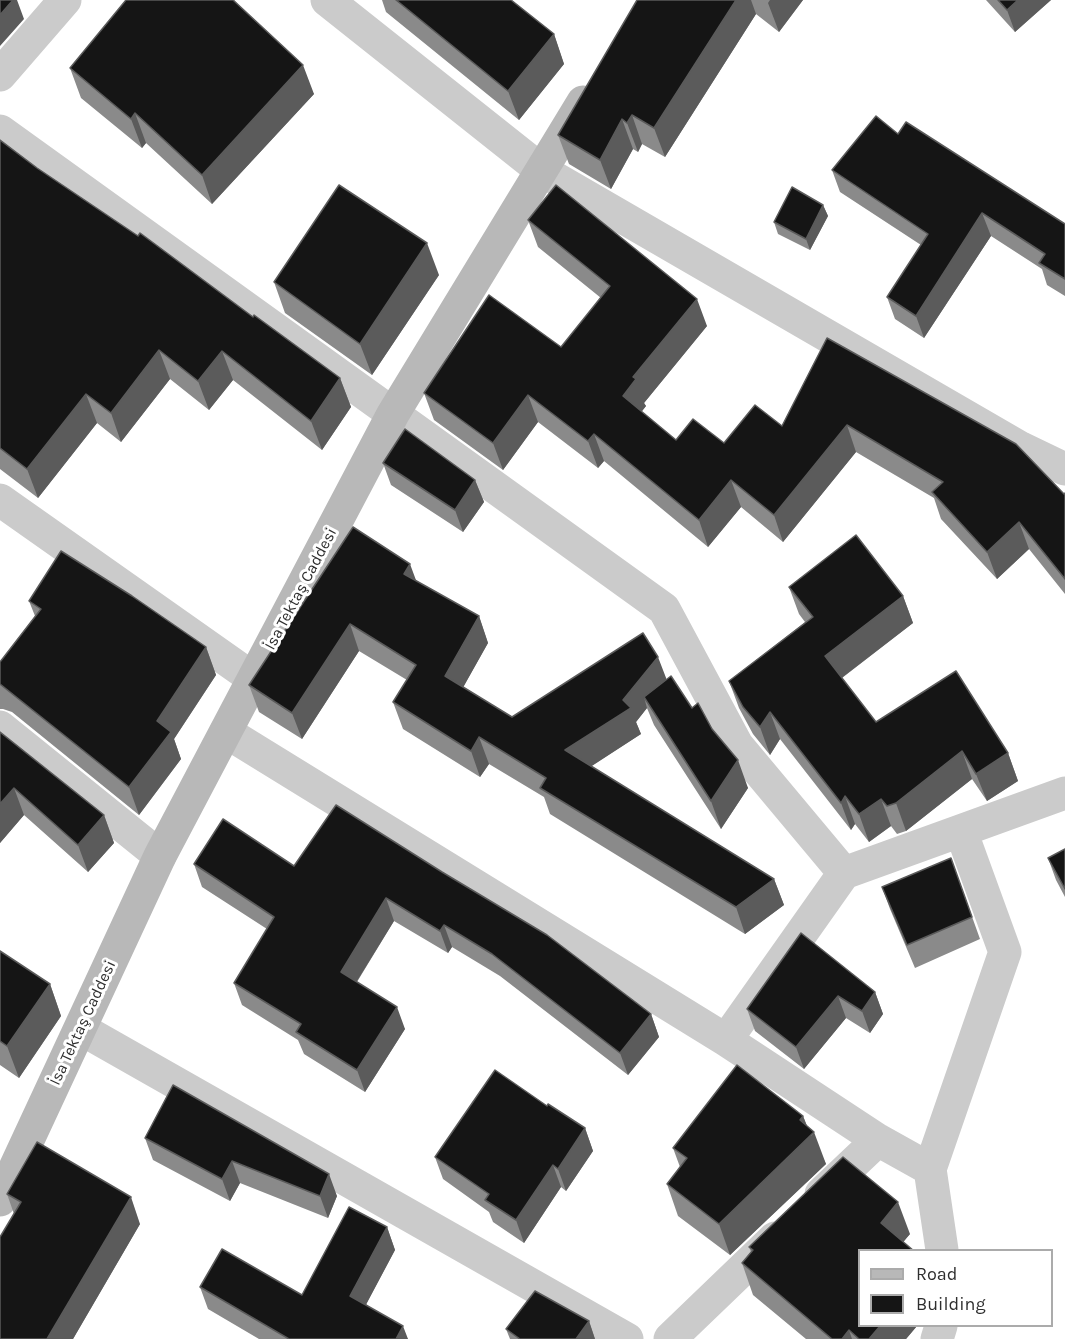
<!DOCTYPE html>
<html>
<head>
<meta charset="utf-8">
<style>
  body { margin:0 }
  #map { position:relative; width:1065px; height:1339px; overflow:hidden; background:#fff; font-family:Karla,sans-serif }
  canvas { display:block }
  .legend { position:absolute; left:858px; top:1249px; width:195px; height:78px; box-sizing:border-box; background:#fff; border:2px solid #ababab; margin:0; padding:8px 10px; list-style:none; font-size:18px; color:#2e2e2e }
  .legend li { display:flex; align-items:center; gap:12px; height:30px }
  .legend b { width:30px; border:2px solid #ababab }
</style>
</head>
<body>
<div id="map">
<canvas width="1065" height="1339"></canvas>
<ul class="legend">
<li><b style="height:8px;background:#b8b8b8"></b>Road</li>
<li><b style="height:16px;background:#151515"></b>Building</li>
</ul>
</div>
<script>
const ctx = document.querySelector('canvas').getContext('2d');
ctx.lineJoin = 'round';
function strokePath(path, color, width, dash) { ctx.strokeStyle = color; ctx.lineWidth = width; ctx.lineCap = dash ? 'butt' : 'round'; ctx.setLineDash(dash || []); ctx.stroke(path); }
function paint(path, color) { ctx.fillStyle = color; ctx.fill(path, 'evenodd'); }
function write(font, color, halo, rows, align = 'center') {
  ctx.font = font + ' Karla,sans-serif'; ctx.lineWidth = 6; ctx.setLineDash([]); ctx.textBaseline = 'middle'; ctx.strokeStyle = halo; ctx.fillStyle = color; for (const [text, x, y, turn = 0] of rows) {
    ctx.save(); ctx.translate(x, y); ctx.rotate((+turn || 0) * Math.PI / 180); ctx.textAlign = isNaN(turn) ? turn : align; if (halo) ctx.strokeText(text, 0, 0); ctx.fillText(text, 0, 0); ctx.restore();
  }
}
const street = new Path2D(`
  M 327,0 L 541,170 L 1021,448 L 1065,469
  M 0,75 L 65,0
  M 0,131 L 664,609 L 737,745 L 844,873 L 726,1040 L 226,732
  M 0,500 L 254,679
  M 0,727 L 160,856
  M 844,873 L 1065,793
  M 81,1029 L 627,1339
  M 726,1040 L 878,1140 L 930,1169 L 1005,952 L 961,831
  M 930,1169 L 942,1250
  M 821,1194 L 878,1140
  M 670,1339 L 775,1238
  M 937,1339 L 941,1326`);
const secondary = new Path2D(`
  M 0,1200 L 160,856 L 393,414 L 583,102`);
const wall = new Path2D(`
  M 126,0 L 234,0 L 314,94 L 212,204 L 146,143 L 142,148 L 81,98 L 70,68 Z
  M 382,0 L 511,0 L 554,34 L 564,64 L 519,120 L 386,12 Z
  M 637,0 L 803,0 L 779,32 L 756,14 L 665,157 L 642,144 L 638,152 L 633,149 L 611,189 L 569,164 L 558,135 Z
  M 986,0 L 1051,0 L 1015,32 Z
  M 898,134 L 1065,224 L 1065,296 L 1047,285 L 1042,269 L 991,236 L 924,338 L 895,319 L 887,297 L 921,245 L 840,192 L 832,170 Z
  M 0,140 L 37,168 L 340,378 L 351,407 L 322,450 L 233,380 L 209,410 L 170,379 L 121,442 L 97,423 L 38,498 L 0,469 Z
  M 823,205 L 828,216 L 810,250 L 778,234 L 774,222 Z
  M 528,220 L 707,326 L 644,403 L 646,406 L 641,412 L 676,440 L 724,443 L 782,426 L 827,338 L 1064,494 L 1065,493 L 1065,594 L 1029,549 L 997,579 L 941,519 L 934,498 L 856,452 L 783,542 L 741,507 L 708,547 L 604,461 L 598,468 L 538,422 L 503,470 L 434,420 L 424,393 L 561,347 L 601,298 L 538,247 Z
  M 439,275 L 372,375 L 285,313 L 274,282 Z
  M 383,463 L 475,480 L 484,502 L 463,532 L 391,485 Z
  M 416,581 L 479,616 L 488,643 L 463,687 L 512,717 L 667,680 L 712,729 L 748,788 L 721,829 L 654,725 L 647,708 L 636,722 L 641,734 L 591,766 L 774,879 L 784,905 L 745,934 L 550,814 L 544,797 L 489,764 L 480,777 L 403,729 L 393,702 L 407,680 L 359,651 L 302,739 L 259,712 L 249,685 Z
  M 789,587 L 903,596 L 913,623 L 842,678 L 876,722 L 1008,753 L 1018,781 L 987,801 L 972,779 L 906,831 L 897,834 L 891,826 L 869,842 L 855,824 L 851,830 L 780,739 L 770,755 L 753,734 L 739,708 L 729,681 L 805,622 L 799,614 Z
  M 29,601 L 206,647 L 216,675 L 174,739 L 181,759 L 139,815 L 12,712 L 3,709 L 0,709 L 0,662 L 35,616 Z
  M 0,732 L 104,815 L 114,843 L 88,872 L 24,815 L 0,843 Z
  M 336,805 L 651,1014 L 659,1037 L 628,1075 L 500,976 L 452,947 L 448,953 L 394,921 L 357,982 L 405,1029 L 365,1092 L 304,1054 L 298,1040 L 242,1005 L 234,983 L 267,929 L 202,887 L 194,864 L 294,866 Z
  M 1065,849 L 1065,897 L 1056,880 L 1048,858 Z
  M 951,858 L 980,939 L 915,968 L 890,909 L 882,887 Z
  M 801,933 L 875,992 L 883,1014 L 870,1033 L 846,1018 L 804,1069 L 755,1031 L 747,1009 Z
  M 0,951 L 50,984 L 61,1016 L 19,1078 L 0,1065 Z
  M 173,1085 L 337,1196 L 328,1218 L 240,1183 L 230,1201 L 153,1160 L 145,1138 Z
  M 547,1106 L 585,1128 L 593,1151 L 566,1191 L 561,1187 L 524,1243 L 493,1222 L 489,1212 L 443,1179 L 435,1157 Z
  M 803,1116 L 807,1126 L 826,1164 L 730,1255 L 678,1216 L 667,1184 L 680,1167 L 673,1148 Z
  M 7,1194 L 140,1224 L 73,1339 L 0,1339 L 14,1214 Z
  M 387,1227 L 395,1250 L 366,1304 L 408,1339 L 259,1339 L 208,1309 L 200,1287 L 302,1295 Z
  M 910,1234 L 903,1241 L 917,1326 L 906,1339 L 806,1339 L 753,1295 L 742,1263 L 751,1252 L 749,1247 Z
  M 589,1321 L 595,1339 L 510,1339 L 506,1329 Z`);
const shadedWall = new Path2D(`
  M 13,0 L 17,0 L 24,19 L 0,46 L 0,15 Z
  M 736,0 L 751,0 L 756,14 L 665,157 L 654,128 Z
  M 770,0 L 803,0 L 779,32 L 768,3 Z
  M 1018,0 L 1051,0 L 1015,32 L 1007,10 Z
  M 554,34 L 564,64 L 519,120 L 508,91 Z
  M 303,65 L 314,94 L 212,204 L 202,175 Z
  M 135,113 L 146,143 L 142,148 L 131,119 Z
  M 632,115 L 642,144 L 638,152 L 627,123 Z
  M 622,119 L 633,149 L 611,189 L 600,160 Z
  M 823,205 L 828,216 L 810,250 L 806,239 Z
  M 982,213 L 991,236 L 924,338 L 916,316 Z
  M 427,243 L 439,275 L 372,375 L 360,344 Z
  M 697,299 L 707,326 L 644,403 L 646,406 L 633,423 L 623,396 L 633,377 Z
  M 159,350 L 170,379 L 121,442 L 111,413 Z
  M 222,351 L 233,380 L 209,410 L 198,381 Z
  M 340,378 L 351,407 L 322,450 L 311,421 Z
  M 86,394 L 97,423 L 38,498 L 27,469 Z
  M 528,395 L 538,422 L 503,470 L 493,443 Z
  M 847,425 L 856,452 L 783,542 L 774,515 Z
  M 594,434 L 604,461 L 598,468 L 588,441 Z
  M 475,480 L 484,502 L 463,532 L 455,510 Z
  M 731,480 L 741,507 L 708,547 L 699,520 Z
  M 1019,522 L 1029,549 L 997,579 L 987,552 Z
  M 410,564 L 420,591 L 404,574 Z
  M 903,596 L 913,623 L 835,683 L 825,656 Z
  M 479,616 L 488,643 L 455,702 L 445,676 Z
  M 350,624 L 359,651 L 302,739 L 292,713 Z
  M 206,647 L 216,675 L 174,739 L 181,759 L 139,815 L 129,787 L 157,721 Z
  M 658,657 L 668,683 L 644,697 L 647,708 L 636,722 L 641,734 L 575,777 L 565,750 L 623,700 Z
  M 770,712 L 780,739 L 770,755 L 760,727 Z
  M 479,737 L 489,764 L 480,777 L 471,751 Z
  M 962,751 L 972,779 L 906,831 L 896,803 Z
  M 1008,753 L 1018,781 L 987,801 L 976,774 Z
  M 738,760 L 748,788 L 721,829 L 711,801 Z
  M 14,788 L 24,815 L 0,843 L 0,804 Z
  M 845,796 L 855,824 L 851,830 L 841,803 Z
  M 881,799 L 891,826 L 869,842 L 859,814 Z
  M 104,815 L 114,843 L 88,872 L 78,845 Z
  M 774,879 L 784,905 L 745,934 L 736,907 Z
  M 386,898 L 394,921 L 349,994 L 341,972 Z
  M 444,925 L 452,947 L 448,953 L 440,931 Z
  M 50,984 L 61,1016 L 19,1078 L 7,1046 Z
  M 875,992 L 883,1014 L 870,1033 L 862,1011 Z
  M 838,996 L 846,1018 L 804,1069 L 796,1047 Z
  M 397,1007 L 405,1029 L 365,1092 L 357,1070 Z
  M 651,1014 L 659,1037 L 628,1075 L 620,1053 Z
  M 803,1116 L 811,1136 L 814,1132 L 826,1164 L 730,1255 L 719,1224 Z
  M 585,1128 L 593,1151 L 566,1191 L 558,1169 Z
  M 232,1161 L 240,1183 L 230,1201 L 222,1179 Z
  M 553,1165 L 561,1187 L 524,1243 L 516,1220 Z
  M 329,1174 L 337,1196 L 328,1218 L 320,1196 Z
  M 131,1197 L 140,1224 L 73,1339 L 47,1339 Z
  M 898,1202 L 910,1234 L 896,1251 L 881,1223 Z
  M 387,1227 L 395,1250 L 359,1318 L 350,1296 Z
  M 589,1321 L 595,1339 L 576,1339 Z
  M 403,1326 L 408,1339 L 396,1339 Z
  M 880,1326 L 917,1326 L 906,1339 L 869,1339 Z
  M 849,1330 L 852,1339 L 842,1339 Z`);
const building = new Path2D(`
  M 0,0 L 13,0 L 0,15 Z
  M 126,0 L 233,0 L 303,65 L 202,175 L 135,113 L 131,119 L 70,68 Z
  M 396,0 L 511,0 L 554,34 L 508,91 Z
  M 637,0 L 736,0 L 654,128 L 632,115 L 627,123 L 622,119 L 600,160 L 558,135 Z
  M 998,0 L 1018,0 L 1007,10 Z
  M 876,116 L 898,134 L 906,122 L 1065,224 L 1065,279 L 1039,263 L 1045,254 L 982,213 L 916,316 L 887,297 L 928,234 L 832,170 Z
  M 0,140 L 37,168 L 138,236 L 140,233 L 253,317 L 254,315 L 340,378 L 311,421 L 222,351 L 198,381 L 159,350 L 111,413 L 86,394 L 27,469 L 0,448 Z
  M 339,185 L 427,243 L 360,344 L 274,282 Z
  M 556,185 L 697,299 L 633,377 L 636,379 L 623,396 L 676,440 L 693,419 L 724,443 L 755,405 L 782,426 L 827,338 L 1016,444 L 1064,494 L 1065,493 L 1065,579 L 1019,522 L 987,552 L 932,492 L 943,482 L 847,425 L 774,515 L 731,480 L 699,520 L 594,434 L 588,441 L 528,395 L 493,443 L 424,393 L 489,295 L 561,347 L 610,286 L 528,220 Z
  M 792,187 L 823,205 L 806,239 L 774,222 Z
  M 405,429 L 475,480 L 455,510 L 383,463 Z
  M 353,527 L 410,564 L 404,574 L 479,616 L 445,676 L 512,717 L 643,633 L 658,657 L 623,700 L 631,708 L 565,750 L 774,879 L 736,907 L 540,788 L 546,778 L 479,737 L 471,751 L 393,702 L 416,665 L 350,624 L 292,713 L 249,685 Z
  M 856,535 L 903,596 L 825,656 L 876,722 L 956,671 L 1008,753 L 976,774 L 962,751 L 896,803 L 887,806 L 881,799 L 859,814 L 845,796 L 841,803 L 770,712 L 760,727 L 743,707 L 729,681 L 813,617 L 789,587 Z
  M 61,551 L 132,596 L 206,647 L 157,721 L 171,732 L 129,787 L 0,684 L 0,662 L 41,609 L 29,601 Z
  M 671,676 L 692,708 L 698,703 L 712,729 L 738,760 L 711,801 L 644,697 Z
  M 0,732 L 104,815 L 78,845 L 14,788 L 0,804 Z
  M 336,805 L 442,872 L 547,935 L 651,1014 L 620,1053 L 492,954 L 444,925 L 440,931 L 386,898 L 341,972 L 397,1007 L 357,1070 L 296,1032 L 301,1024 L 234,983 L 274,917 L 194,864 L 223,819 L 294,866 Z
  M 1065,849 L 1065,889 L 1048,858 Z
  M 951,858 L 972,917 L 907,945 L 882,887 Z
  M 801,933 L 875,992 L 862,1011 L 838,996 L 796,1047 L 747,1009 Z
  M 0,951 L 50,984 L 7,1046 L 0,1041 Z
  M 737,1065 L 803,1116 L 800,1120 L 814,1132 L 719,1224 L 667,1184 L 687,1158 L 673,1148 Z
  M 495,1070 L 547,1106 L 548,1104 L 585,1128 L 558,1169 L 553,1165 L 516,1220 L 485,1200 L 489,1194 L 435,1157 Z
  M 173,1085 L 329,1174 L 320,1196 L 232,1161 L 222,1179 L 145,1138 Z
  M 37,1142 L 131,1197 L 47,1339 L 0,1339 L 0,1237 L 21,1202 L 7,1194 Z
  M 843,1157 L 898,1202 L 881,1223 L 914,1251 L 860,1251 L 860,1326 L 880,1326 L 869,1339 L 859,1339 L 849,1330 L 842,1339 L 832,1339 L 742,1263 L 753,1250 L 749,1247 Z
  M 349,1207 L 387,1227 L 350,1296 L 403,1326 L 396,1339 L 289,1339 L 200,1287 L 222,1249 L 302,1295 Z
  M 535,1291 L 589,1321 L 576,1339 L 520,1339 L 506,1329 Z`);
const streetNames = [
  ["İsa Tektaş Caddesi",301,589,-62],
  ["İsa Tektaş Caddesi",83,1023,-65]
];
strokePath(street, '#cbcbcb', 33);
strokePath(secondary, '#b8b8b8', 33);
paint(wall, '#8a8a8a');
paint(shadedWall, '#5b5b5b');
paint(building, '#151515');
strokePath(building, '#5b5b5b', 1.5);
write('16px', '#2e2e2e', '#fff', streetNames);
</script>
</body>
</html>
